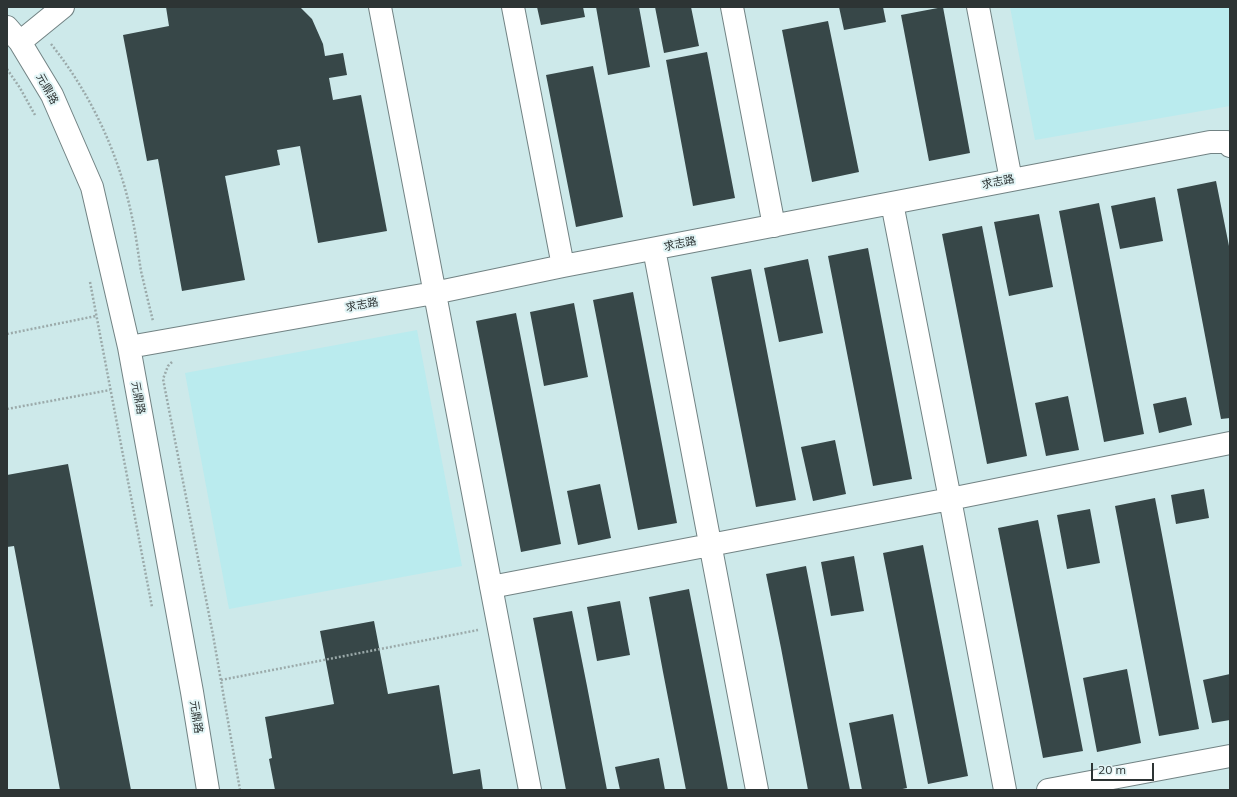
<!DOCTYPE html>
<html>
<head>
<meta charset="utf-8">
<style>
  body { margin:0 }
  #map { position:relative; width:1237px; height:797px; overflow:hidden; background:#e1f4f5; font-family:Mulish,sans-serif }
  canvas { display:block }
  .frame { position:absolute; inset:0; border:8px solid #2d3434; pointer-events:none }
  .scale { position:absolute; left:1091px; top:763px; width:63px; height:18px; box-sizing:border-box; border:2px solid #2d3434; border-top:0; padding-left:5px; font-size:12px; line-height:14px; white-space:nowrap; color:#2d3434; -webkit-text-stroke:3px #e1f4f5; paint-order:stroke }
</style>
</head>
<body>
<div id="map">
<canvas width="1237" height="797"></canvas>
<div class="frame"></div>
<div class="scale">20 m</div>
</div>
<script>
const ctx = document.querySelector('canvas').getContext('2d');
ctx.lineJoin = 'round';
function paint(path, color) { ctx.fillStyle = color; ctx.fill(path, 'evenodd'); }
function strokePath(path, color, width, dash) { ctx.strokeStyle = color; ctx.lineWidth = width; ctx.lineCap = dash ? 'butt' : 'round'; ctx.setLineDash(dash || []); ctx.stroke(path); }
function write(font, color, halo, rows, align = 'center') {
  ctx.font = font + ' Mulish,"Noto Sans SC",sans-serif'; ctx.lineWidth = 4; ctx.setLineDash([]); ctx.textBaseline = 'middle'; ctx.strokeStyle = halo; ctx.fillStyle = color; for (const [text, x, y, turn = 0] of rows) {
    ctx.save(); ctx.translate(x, y); ctx.rotate((+turn || 0) * Math.PI / 180); ctx.textAlign = isNaN(turn) ? turn : align; if (halo) ctx.strokeText(text, 0, 0); ctx.fillText(text, 0, 0); ctx.restore();
  }
}
const built = new Path2D(`
  M 7,7 L 1230,7 L 1230,790 L 7,790 Z`);
const green = new Path2D(`
  M 1010,7 L 1230,7 L 1230,106 L 1035,140 Z
  M 417,330 L 462,566 L 229,609 L 185,373 Z`);
const building = new Path2D(`
  M 166,7 L 300,7 L 312,19 L 323,44 L 325,56 L 343,53 L 347,75 L 329,78 L 333,100 L 361,95 L 387,231 L 318,243 L 300,146 L 277,150 L 280,165 L 225,176 L 245,280 L 182,291 L 158,159 L 147,161 L 123,35 L 169,26 Z
  M 537,7 L 583,7 L 585,17 L 541,25 Z
  M 596,7 L 639,7 L 650,67 L 608,75 Z
  M 655,7 L 691,7 L 699,46 L 664,53 Z
  M 839,7 L 883,7 L 886,22 L 844,30 Z
  M 943,7 L 970,153 L 929,161 L 901,15 Z
  M 828,21 L 859,172 L 812,182 L 782,30 Z
  M 707,52 L 735,198 L 693,206 L 666,60 Z
  M 593,66 L 623,217 L 576,227 L 546,75 Z
  M 1216,181 L 1230,251 L 1230,418 L 1221,419 L 1177,189 Z
  M 1155,197 L 1163,241 L 1120,249 L 1111,206 Z
  M 1099,203 L 1144,434 L 1104,442 L 1059,211 Z
  M 1039,214 L 1053,287 L 1009,296 L 994,222 Z
  M 982,226 L 1027,456 L 987,464 L 942,234 Z
  M 868,248 L 912,479 L 873,486 L 828,256 Z
  M 808,259 L 823,333 L 779,342 L 764,268 Z
  M 751,269 L 796,500 L 756,507 L 711,277 Z
  M 633,292 L 677,523 L 638,530 L 593,300 Z
  M 574,303 L 588,377 L 544,386 L 530,312 Z
  M 516,313 L 561,544 L 521,552 L 476,321 Z
  M 1068,396 L 1079,450 L 1046,456 L 1035,403 Z
  M 1186,397 L 1192,425 L 1159,433 L 1153,404 Z
  M 835,440 L 846,494 L 813,501 L 801,447 Z
  M 68,464 L 131,790 L 60,790 L 14,546 L 7,547 L 7,475 Z
  M 600,484 L 611,538 L 578,545 L 567,491 Z
  M 1204,489 L 1209,518 L 1176,524 L 1171,495 Z
  M 1155,498 L 1199,729 L 1159,736 L 1115,506 Z
  M 1090,509 L 1100,563 L 1067,569 L 1057,515 Z
  M 1038,520 L 1083,751 L 1043,758 L 998,528 Z
  M 923,545 L 968,776 L 928,784 L 883,553 Z
  M 854,556 L 864,611 L 831,616 L 821,562 Z
  M 806,566 L 837,725 L 850,790 L 808,790 L 781,648 L 766,574 Z
  M 689,589 L 720,748 L 728,790 L 686,790 L 663,672 L 649,597 Z
  M 620,601 L 630,655 L 597,661 L 587,607 Z
  M 572,611 L 587,686 L 607,790 L 566,790 L 533,618 Z
  M 374,621 L 388,694 L 439,685 L 453,774 L 480,769 L 483,790 L 275,790 L 269,759 L 272,758 L 265,717 L 334,704 L 320,631 Z
  M 1127,669 L 1141,743 L 1097,752 L 1083,678 Z
  M 1230,674 L 1230,720 L 1212,723 L 1203,680 Z
  M 893,714 L 907,788 L 898,790 L 862,790 L 849,723 Z
  M 659,758 L 665,790 L 620,790 L 615,767 Z`);
const path = new Path2D(`
  M 51,44 C 91,94 119,154 132,217 C 136,234 138,253 141,271 C 145,288 149,305 153,321
  M 7,69 L 20,88 L 35,115
  M 90,282 L 152,607
  M 7,334 L 96,316
  M 172,362 L 168,366 L 163,379 L 213,635 L 240,790
  M 7,409 L 110,390
  M 221,680 L 478,630`);
const minor = new Path2D(`
  M 380,7 L 530,790
  M 513,7 L 563,266
  M 732,7 L 774,226
  M 978,7 L 1011,180
  M 7,27 L 20,42 L 52,95 L 92,187 L 129,347 L 192,692 L 208,790
  M 20,42 L 63,7
  M 892,203 L 950,499 L 1005,790
  M 654,249 L 757,790
  M 129,347 L 434,293 L 563,266 L 1210,142 L 1227,142 L 1230,146
  M 491,587 L 950,499 L 1230,443
  M 1048,790 L 1230,756`);
const streetNames = [
  ["元鼎路",47,89,61],
  ["求志路",998,182,-11],
  ["求志路",680,244,-11],
  ["求志路",362,305,-10],
  ["元鼎路",138,398,80],
  ["元鼎路",196,717,81]
];
paint(built, '#cde9ea');
paint(green, '#baebee');
paint(building, '#374748');
strokePath(minor, '#728384', 24);
strokePath(path, '#9baaaa', 2.5, [2, 2]);
strokePath(minor, '#fff', 22);
write('11px', '#2d3434', '#e1f4f5', streetNames);
</script>
</body>
</html>
